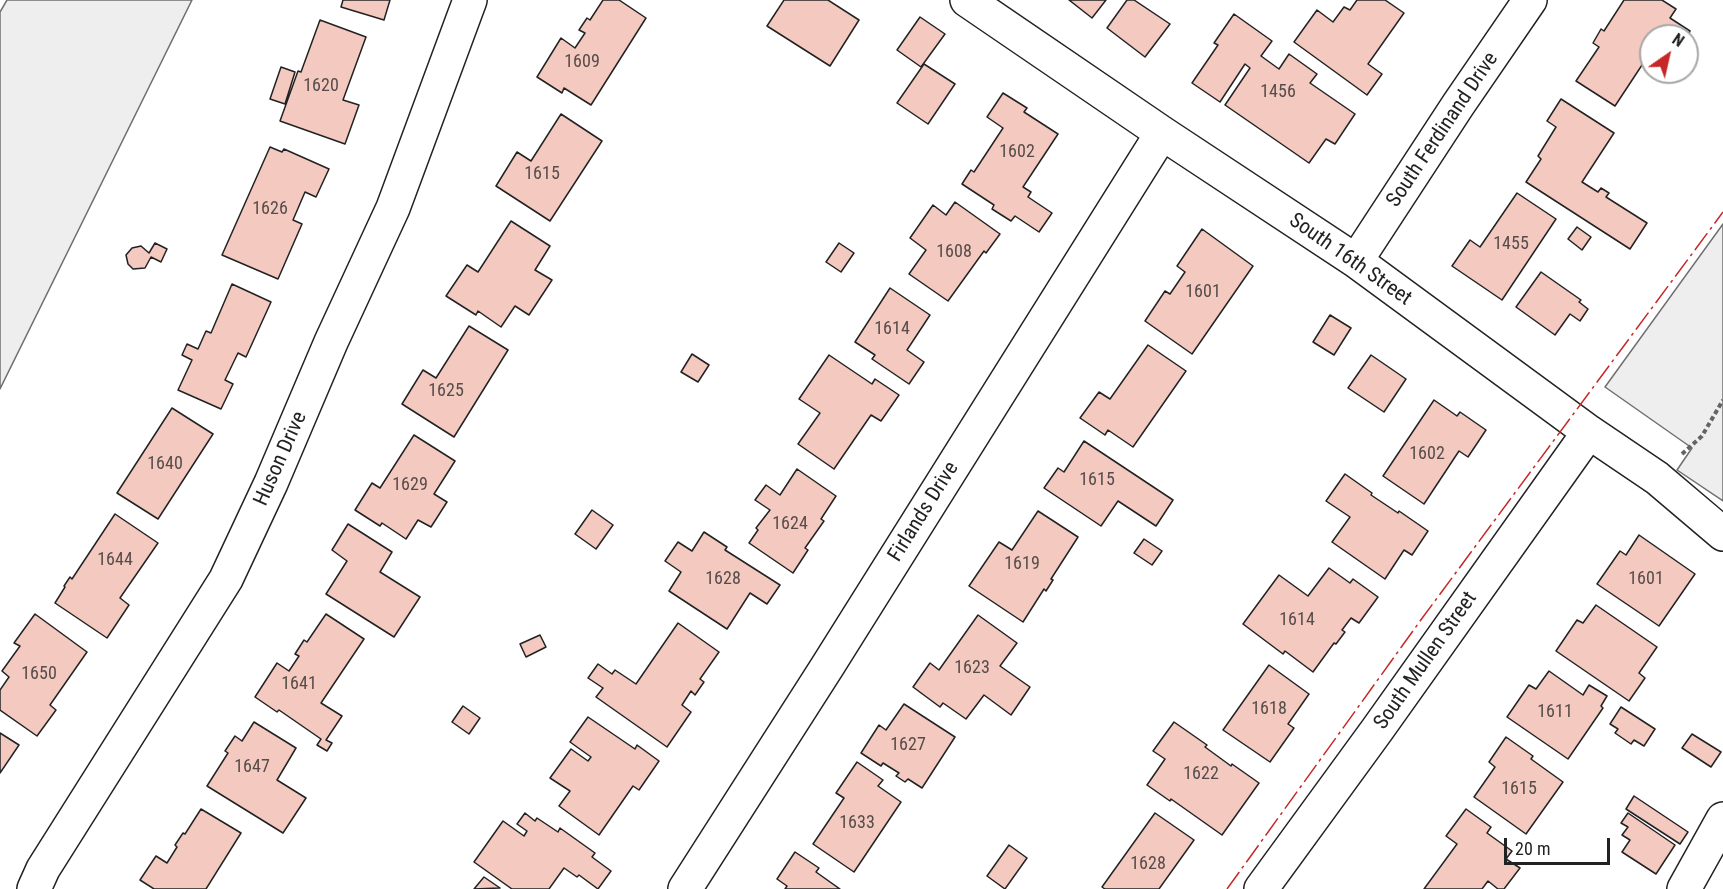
<!DOCTYPE html>
<html>
<head>
<meta charset="utf-8">
<style>
  body { margin:0 }
  #map { position:relative; width:1723px; height:889px; overflow:hidden; background:#fff; font-family:"Roboto Condensed",sans-serif }
  canvas { display:block }
  .north { position:absolute; left:1639px; top:24px; width:60px; height:60px; box-sizing:border-box; background:#fff; border:2px solid #a7a7a7; border-radius:50%; rotate:34deg; font-size:16px; font-weight:700; line-height:24px; text-align:center; color:#222 }
  .north::after { content:''; display:block; margin:auto; width:21px; height:27px; background:#c62828; clip-path:polygon(50% 0,100% 100%,50% 72%,0 100%) }
  .scale { position:absolute; left:1504px; top:838px; width:106px; height:27px; box-sizing:border-box; border:3px solid #222; border-top:0; padding-left:8px; font-size:18px; line-height:21px; white-space:nowrap; color:#222; -webkit-text-stroke:4px #fff; paint-order:stroke }
</style>
</head>
<body>
<div id="map">
<canvas width="1723" height="889"></canvas>
<div class="north">N</div>
<div class="scale">20 m</div>
</div>
<script>
const ctx = document.querySelector('canvas').getContext('2d');
ctx.lineJoin = 'round';
function paint(path, color) { ctx.fillStyle = color; ctx.fill(path, 'evenodd'); }
function strokePath(path, color, width, dash) { ctx.strokeStyle = color; ctx.lineWidth = width; ctx.lineCap = dash ? 'butt' : 'round'; ctx.setLineDash(dash || []); ctx.stroke(path); }
function write(font, color, halo, rows, align = 'center') {
  ctx.font = font + ' "Roboto Condensed",sans-serif'; ctx.lineWidth = 4.5; ctx.setLineDash([]); ctx.textBaseline = 'middle'; ctx.strokeStyle = halo; ctx.fillStyle = color; for (const [text, x, y, turn = 0] of rows) {
    ctx.save(); ctx.translate(x, y); ctx.rotate((+turn || 0) * Math.PI / 180); ctx.textAlign = isNaN(turn) ? turn : align; if (halo) ctx.strokeText(text, 0, 0); ctx.fillText(text, 0, 0); ctx.restore();
  }
}
const green = new Path2D(`
  M 7,0 L 192,0 L 0,389 L 0,12 Z
  M 1723,224 L 1723,501 L 1677,470 L 1692,448 L 1605,387 Z`);
const building = new Path2D(`
  M 343,0 L 390,0 L 384,20 L 341,7 Z
  M 603,0 L 619,0 L 646,18 L 591,105 L 564,88 L 562,93 L 537,77 L 561,38 L 575,48 L 585,33 L 579,30 L 587,18 L 590,20 Z
  M 784,0 L 828,0 L 859,20 L 830,66 L 767,26 Z
  M 1069,0 L 1106,0 L 1092,18 Z
  M 1127,0 L 1134,0 L 1170,24 L 1145,57 L 1107,28 Z
  M 1357,0 L 1385,0 L 1404,13 L 1368,64 L 1382,74 L 1367,95 L 1294,42 L 1317,10 L 1333,22 L 1344,7 L 1350,10 Z
  M 1624,0 L 1662,0 L 1676,9 L 1670,18 L 1690,31 L 1687,36 L 1651,36 L 1651,66 L 1644,62 L 1615,106 L 1576,81 L 1599,47 L 1593,43 L 1601,29 L 1604,31 Z
  M 1234,14 L 1272,41 L 1261,56 L 1279,69 L 1289,54 L 1317,74 L 1310,83 L 1355,114 L 1335,144 L 1326,139 L 1309,163 L 1225,105 L 1250,68 L 1245,64 L 1220,102 L 1192,83 L 1218,45 L 1214,43 Z
  M 920,17 L 945,34 L 921,67 L 897,50 Z
  M 320,20 L 366,37 L 343,100 L 359,105 L 345,144 L 280,121 L 298,71 L 301,72 Z
  M 924,64 L 955,84 L 928,124 L 897,103 Z
  M 281,67 L 295,72 L 285,104 L 270,99 Z
  M 1003,93 L 1027,108 L 1024,112 L 1058,134 L 1023,187 L 1031,192 L 1028,197 L 1052,213 L 1039,232 L 1015,216 L 1011,221 L 992,209 L 994,205 L 962,184 L 971,170 L 974,172 L 1003,128 L 987,117 Z
  M 1561,99 L 1614,133 L 1582,182 L 1598,192 L 1601,188 L 1609,193 L 1606,197 L 1647,223 L 1630,249 L 1526,182 L 1541,159 L 1538,156 L 1556,127 L 1547,121 Z
  M 561,114 L 602,141 L 550,221 L 496,186 L 517,152 L 531,161 Z
  M 270,147 L 282,152 L 284,149 L 329,169 L 316,197 L 305,192 L 293,220 L 302,224 L 278,279 L 222,255 Z
  M 1517,193 L 1556,219 L 1502,300 L 1452,266 L 1470,240 L 1480,247 Z
  M 955,202 L 1000,234 L 986,253 L 984,251 L 948,301 L 909,274 L 926,250 L 910,238 L 933,205 L 946,215 Z
  M 511,221 L 550,246 L 535,270 L 552,280 L 529,315 L 515,306 L 501,327 L 478,311 L 476,315 L 446,296 L 467,265 L 478,272 Z
  M 1577,227 L 1591,237 L 1582,250 L 1568,239 Z
  M 1202,229 L 1253,266 L 1192,354 L 1145,321 L 1165,291 L 1170,294 L 1185,272 L 1177,266 Z
  M 155,243 L 167,249 L 161,262 L 151,257 L 145,268 L 133,269 L 128,264 L 126,255 L 132,248 L 141,246 L 149,253 Z
  M 839,243 L 854,253 L 841,272 L 826,262 Z
  M 1541,272 L 1581,300 L 1579,302 L 1588,309 L 1580,321 L 1570,314 L 1555,335 L 1516,307 Z
  M 232,284 L 271,302 L 246,357 L 238,353 L 225,380 L 233,384 L 221,409 L 178,390 L 192,360 L 182,355 L 187,344 L 198,349 L 206,331 L 211,333 Z
  M 890,288 L 930,315 L 907,350 L 924,362 L 909,384 L 872,359 L 875,355 L 855,342 Z
  M 1330,315 L 1351,328 L 1334,355 L 1313,342 Z
  M 469,326 L 508,350 L 454,437 L 402,404 L 423,370 L 436,378 Z
  M 1148,345 L 1186,371 L 1133,447 L 1108,430 L 1105,435 L 1080,418 L 1099,392 L 1110,399 Z
  M 692,354 L 709,365 L 698,382 L 681,372 Z
  M 829,355 L 872,384 L 875,379 L 899,395 L 881,421 L 871,415 L 834,469 L 798,444 L 820,413 L 799,399 Z
  M 1371,355 L 1406,379 L 1384,412 L 1348,388 Z
  M 1434,400 L 1457,416 L 1460,412 L 1486,430 L 1468,457 L 1459,451 L 1424,504 L 1383,476 Z
  M 172,408 L 213,434 L 158,519 L 117,493 Z
  M 414,435 L 455,461 L 434,494 L 447,502 L 431,527 L 418,520 L 406,539 L 382,523 L 380,526 L 355,510 L 372,483 L 380,488 Z
  M 1084,441 L 1173,500 L 1156,526 L 1118,501 L 1101,526 L 1044,488 L 1058,468 L 1064,472 Z
  M 797,469 L 836,496 L 821,519 L 824,521 L 805,548 L 808,550 L 793,573 L 749,543 L 758,530 L 756,528 L 770,510 L 755,500 L 766,485 L 780,495 Z
  M 1345,474 L 1372,493 L 1371,495 L 1398,513 L 1399,511 L 1428,531 L 1412,555 L 1404,550 L 1385,579 L 1332,542 L 1350,517 L 1326,501 Z
  M 592,510 L 613,525 L 596,549 L 575,534 Z
  M 1038,511 L 1078,537 L 1051,579 L 1053,580 L 1046,591 L 1044,589 L 1023,622 L 969,586 L 999,542 L 1012,550 Z
  M 115,514 L 158,543 L 120,598 L 129,605 L 107,638 L 55,603 L 65,587 L 64,586 L 70,577 L 72,579 Z
  M 348,524 L 392,552 L 380,572 L 420,597 L 394,637 L 326,594 L 347,561 L 332,550 Z
  M 704,532 L 727,547 L 725,550 L 780,585 L 767,604 L 750,593 L 727,629 L 669,591 L 681,572 L 665,561 L 678,542 L 692,551 Z
  M 1639,535 L 1695,574 L 1659,626 L 1597,584 L 1620,551 L 1626,555 Z
  M 1144,539 L 1162,551 L 1152,565 L 1134,553 Z
  M 1329,568 L 1350,583 L 1353,579 L 1378,597 L 1359,623 L 1351,618 L 1342,630 L 1345,632 L 1336,644 L 1334,643 L 1313,672 L 1285,651 L 1283,654 L 1243,624 L 1279,575 L 1308,596 Z
  M 1596,605 L 1657,647 L 1639,673 L 1645,678 L 1629,701 L 1556,651 L 1577,620 L 1583,623 Z
  M 35,614 L 87,652 L 50,705 L 56,710 L 37,736 L 0,710 L 0,690 L 9,677 L 2,671 L 20,646 L 14,643 Z
  M 326,614 L 364,639 L 321,703 L 342,716 L 326,740 L 332,743 L 327,751 L 317,745 L 321,739 L 279,710 L 277,712 L 255,697 L 277,663 L 289,671 L 299,656 L 295,654 L 304,640 L 307,642 Z
  M 978,615 L 1017,643 L 1000,666 L 1030,687 L 1011,715 L 984,695 L 966,719 L 943,703 L 940,707 L 913,687 L 930,663 L 939,670 Z
  M 678,623 L 719,652 L 700,679 L 704,682 L 695,695 L 691,691 L 682,705 L 691,712 L 667,747 L 596,697 L 603,688 L 588,678 L 598,664 L 612,674 L 615,670 L 636,684 Z
  M 540,635 L 546,647 L 526,657 L 520,644 Z
  M 1269,665 L 1309,694 L 1288,724 L 1294,728 L 1270,762 L 1223,730 Z
  M 1549,671 L 1583,695 L 1589,685 L 1607,696 L 1601,706 L 1603,708 L 1568,759 L 1507,717 L 1529,685 L 1536,689 Z
  M 904,704 L 955,737 L 922,788 L 908,779 L 905,782 L 896,776 L 899,773 L 883,763 L 881,766 L 861,753 L 879,725 L 886,730 Z
  M 463,706 L 480,718 L 469,734 L 452,722 Z
  M 1621,707 L 1655,729 L 1644,746 L 1634,740 L 1631,744 L 1615,733 L 1618,729 L 1610,724 Z
  M 588,717 L 635,749 L 637,745 L 659,761 L 639,790 L 633,786 L 599,835 L 559,806 L 570,791 L 550,778 L 571,749 L 588,761 L 591,757 L 570,742 Z
  M 254,722 L 296,748 L 277,780 L 306,798 L 283,833 L 207,786 L 228,753 L 225,751 L 235,736 L 242,741 Z
  M 1174,722 L 1207,745 L 1205,747 L 1231,766 L 1232,764 L 1259,783 L 1222,835 L 1171,799 L 1170,801 L 1147,785 L 1165,759 L 1153,751 Z
  M 0,733 L 19,745 L 0,773 Z
  M 1692,734 L 1721,752 L 1711,767 L 1682,748 Z
  M 1506,737 L 1533,756 L 1531,759 L 1563,782 L 1526,834 L 1474,797 L 1495,767 L 1489,762 Z
  M 857,762 L 883,780 L 878,786 L 901,802 L 854,872 L 813,844 L 844,798 L 836,793 Z
  M 1634,796 L 1688,832 L 1680,844 L 1626,809 Z
  M 201,809 L 241,833 L 206,889 L 154,889 L 140,880 L 156,856 L 167,863 L 177,847 L 175,845 L 183,833 L 185,834 Z
  M 1466,809 L 1491,827 L 1487,833 L 1512,851 L 1506,859 L 1520,868 L 1504,889 L 1498,889 L 1488,881 L 1482,889 L 1424,889 L 1457,844 L 1446,836 Z
  M 525,813 L 535,821 L 537,818 L 558,832 L 560,828 L 595,853 L 592,857 L 611,871 L 598,889 L 579,875 L 577,877 L 564,868 L 549,889 L 512,889 L 474,862 L 503,821 L 524,836 L 527,831 L 517,824 Z
  M 1155,813 L 1194,840 L 1159,889 L 1105,889 L 1102,887 Z
  M 1628,813 L 1675,845 L 1656,874 L 1622,852 L 1630,840 L 1622,835 L 1628,827 L 1621,823 Z
  M 1009,845 L 1027,858 L 1005,889 L 987,876 Z
  M 795,852 L 819,868 L 816,872 L 840,889 L 785,889 L 787,886 L 777,879 Z
  M 484,877 L 500,888 L 474,889 Z`);
const path = new Path2D(`
  M 1682,454 L 1702,436 L 1723,400`);
const minor = new Path2D(`
  M 967,0 L 1162,133 L 1356,261 L 1589,432 L 1657,478 L 1723,534
  M 1356,261 L 1458,105 L 1530,0
  M 34,889 L 43,869 L 226,579 L 271,483 L 331,342 L 393,208 L 470,0
  M 685,889 L 827,667 L 1162,133
  M 1261,889 L 1377,730 L 1589,432
  M 1684,889 L 1723,819`);
const power = new Path2D(`
  M 1227,889 L 1423,617 L 1723,212`);
const numberNames = [
  ["1609",582,62],
  ["1620",321,86],
  ["1456",1278,92],
  ["1602",1017,152],
  ["1615",542,174],
  ["1626",270,209],
  ["1455",1511,244],
  ["1608",954,252],
  ["1601",1203,292],
  ["1614",892,329],
  ["1625",446,391],
  ["1602",1427,454],
  ["1640",165,464],
  ["1615",1097,480],
  ["1629",410,485],
  ["1624",790,524],
  ["1644",115,560],
  ["1619",1022,564],
  ["1628",723,579],
  ["1601",1646,579],
  ["1614",1297,620],
  ["1623",972,668],
  ["1650",39,674],
  ["1641",299,684],
  ["1618",1269,709],
  ["1611",1555,712],
  ["1627",908,745],
  ["1647",252,767],
  ["1622",1201,774],
  ["1615",1519,789],
  ["1633",857,823],
  ["1628",1148,864]
];
const streetNames = [
  ["South Ferdinand Drive",1443,130,-56],
  ["South 16th Street",1350,260,35],
  ["Huson Drive",281,459,-66],
  ["Firlands Drive",924,512,-58],
  ["South Mullen Street",1426,661,-55]
];
paint(green, '#eee');
strokePath(green, '#6f6f6f', 1.5);
paint(building, '#f3c9c0');
strokePath(building, '#222', 1.5);
strokePath(minor, '#222', 36);
strokePath(path, '#646464', 4, [4.5, 3]);
strokePath(minor, '#fff', 33);
strokePath(power, '#c62828', 1.5, [21, 4.5, 3, 4.5]);
write('18px', '#564c4a', null, numberNames);
write('21px', '#222', '#fff', streetNames);
</script>
</body>
</html>
